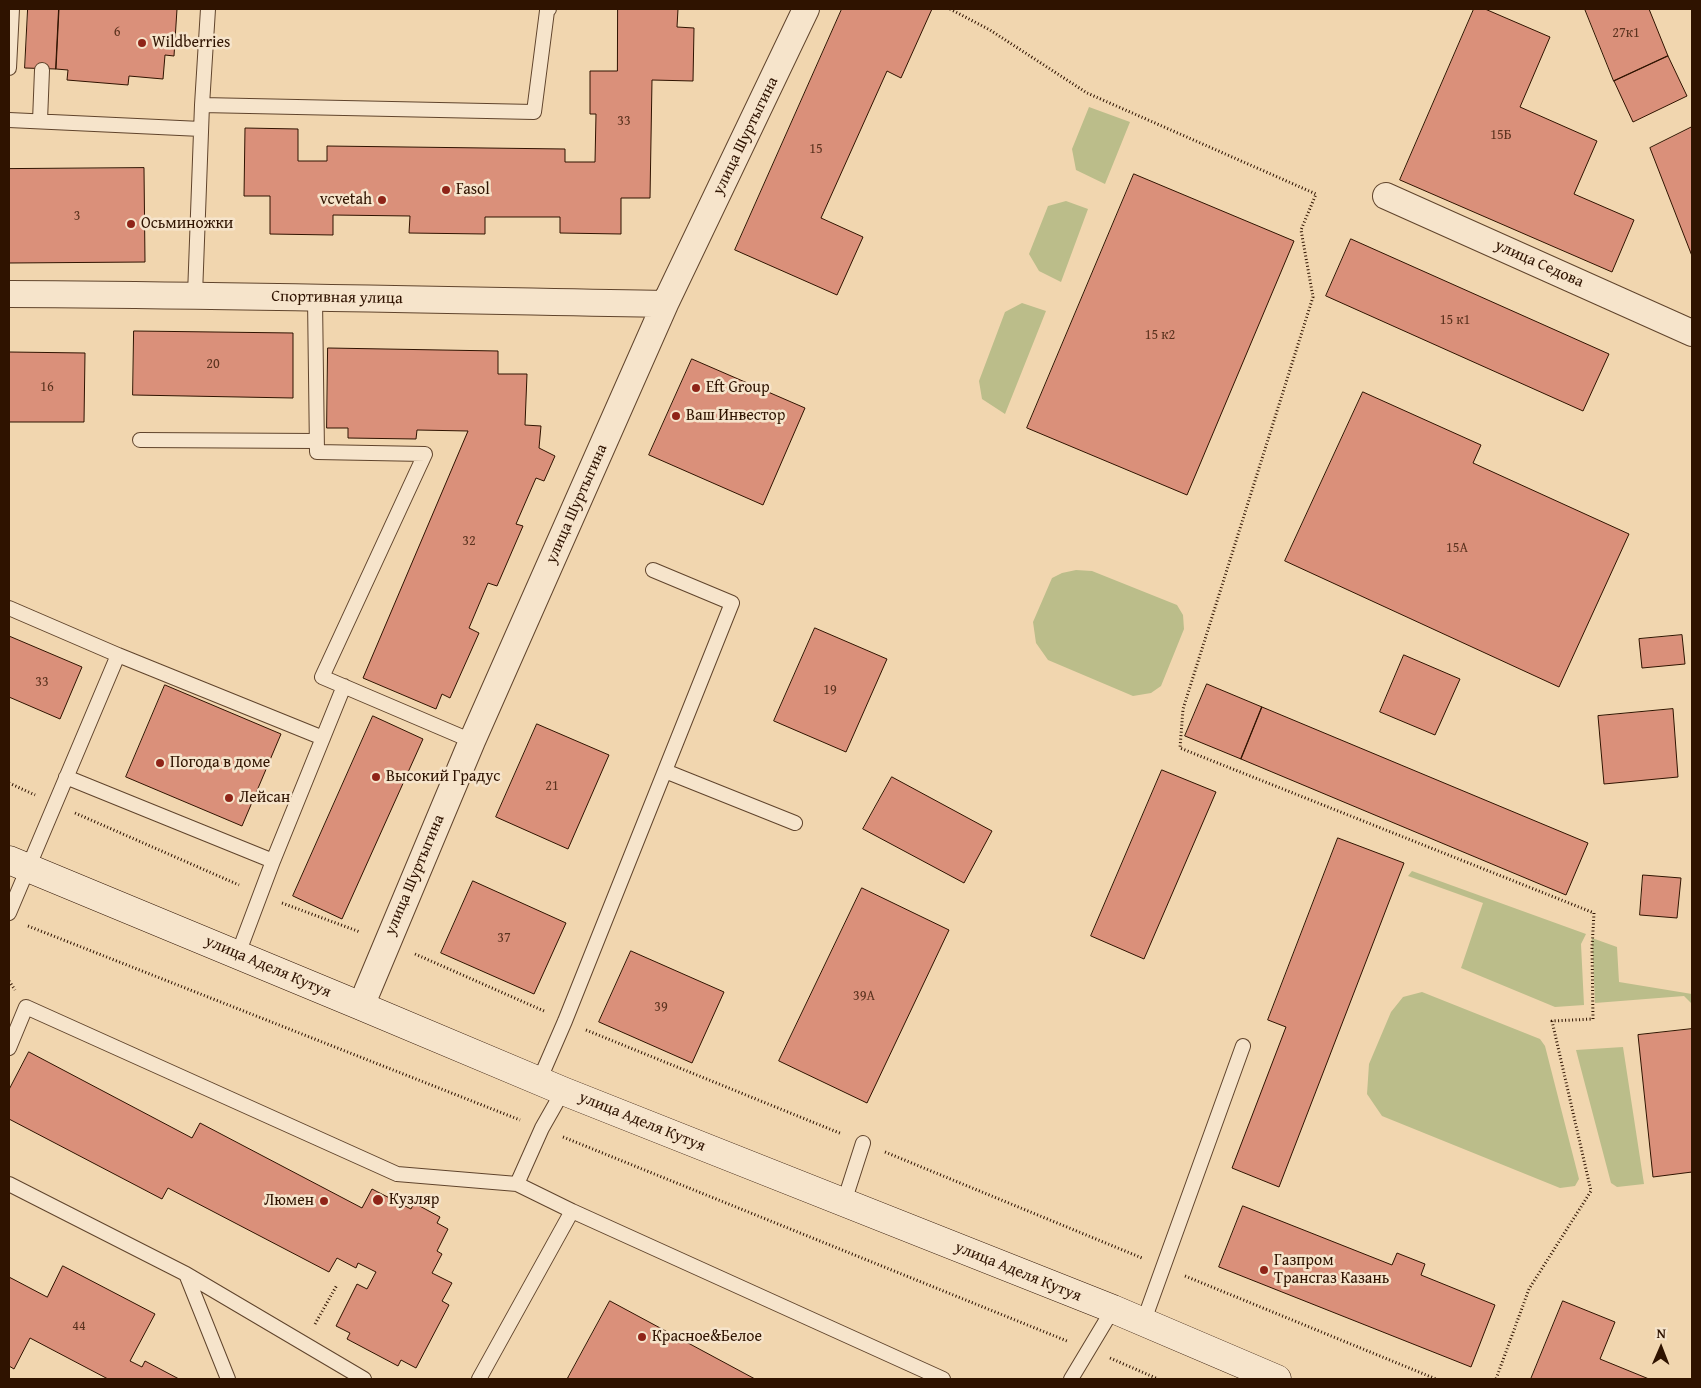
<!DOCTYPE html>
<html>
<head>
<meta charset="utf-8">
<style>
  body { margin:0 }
  #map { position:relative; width:1701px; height:1388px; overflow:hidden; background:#f1d6af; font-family:"Gentium Book Plus",serif }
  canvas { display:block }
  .frame { position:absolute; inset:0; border:10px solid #2f1300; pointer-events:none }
  .north { position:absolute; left:1636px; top:1323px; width:50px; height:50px; -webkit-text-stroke:4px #f6e4cb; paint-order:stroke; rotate:1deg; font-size:14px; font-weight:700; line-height:20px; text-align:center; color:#2f1300 }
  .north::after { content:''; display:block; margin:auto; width:18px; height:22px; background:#2f1300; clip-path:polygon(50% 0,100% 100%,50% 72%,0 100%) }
</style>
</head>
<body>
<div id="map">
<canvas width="1701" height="1388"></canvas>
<div class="frame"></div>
<div class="north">N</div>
</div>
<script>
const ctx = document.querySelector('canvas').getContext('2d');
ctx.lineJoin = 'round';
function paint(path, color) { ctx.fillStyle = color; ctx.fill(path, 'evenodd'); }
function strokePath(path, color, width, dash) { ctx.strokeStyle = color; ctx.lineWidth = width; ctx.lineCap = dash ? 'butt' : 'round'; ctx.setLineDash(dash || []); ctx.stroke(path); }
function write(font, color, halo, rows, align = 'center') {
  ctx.font = font + ' "Gentium Book Plus",serif'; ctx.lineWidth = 5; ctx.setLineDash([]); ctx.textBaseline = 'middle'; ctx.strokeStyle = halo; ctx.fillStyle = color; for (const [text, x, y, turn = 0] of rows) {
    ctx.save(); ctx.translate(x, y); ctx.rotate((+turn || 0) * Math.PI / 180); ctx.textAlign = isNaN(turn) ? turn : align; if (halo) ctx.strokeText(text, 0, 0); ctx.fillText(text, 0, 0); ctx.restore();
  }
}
const green = new Path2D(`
  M 1089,107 L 1130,122 L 1105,184 L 1076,170 L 1072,149 Z
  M 1066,201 L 1088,209 L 1061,282 L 1039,271 L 1029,254 L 1048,206 Z
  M 1022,303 L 1046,311 L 1005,414 L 982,399 L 979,381 L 1005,312 Z
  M 1076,570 L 1092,571 L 1177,605 L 1183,615 L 1184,629 L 1161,686 L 1151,693 L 1133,696 L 1048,660 L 1036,643 L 1033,622 L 1052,578 L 1062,573 Z
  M 1412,871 L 1586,934 L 1581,944 L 1584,1005 L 1555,1007 L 1461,968 L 1483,903 L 1408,876 Z
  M 1592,938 L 1617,947 L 1619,982 L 1692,994 L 1692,1004 L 1684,996 L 1595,1003 Z
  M 1422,992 L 1540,1039 L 1545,1046 L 1579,1179 L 1575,1186 L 1560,1188 L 1382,1116 L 1367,1094 L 1369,1064 L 1391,1012 L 1403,997 Z
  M 1623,1047 L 1644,1184 L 1617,1187 L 1611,1183 L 1576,1050 Z`);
const building = new Path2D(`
  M 28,9 L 59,9 L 56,69 L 25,68 Z
  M 59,9 L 177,9 L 174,56 L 165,55 L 163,79 L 129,76 L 128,85 L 67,80 L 68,70 L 56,69 Z
  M 618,9 L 678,9 L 677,27 L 694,28 L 693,81 L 652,80 L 650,198 L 621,198 L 621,234 L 560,233 L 560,217 L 485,217 L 485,234 L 409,233 L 410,216 L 333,215 L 333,235 L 270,234 L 270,196 L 244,196 L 245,128 L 298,129 L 298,161 L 327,161 L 327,146 L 565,149 L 565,162 L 595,162 L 596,114 L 590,114 L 590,71 L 617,71 Z
  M 842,9 L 932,9 L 901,78 L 887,71 L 821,218 L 863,237 L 837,295 L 735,250 Z
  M 1474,9 L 1485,9 L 1550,37 L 1520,107 L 1597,141 L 1574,194 L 1634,220 L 1612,272 L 1400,180 Z
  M 1585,9 L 1649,9 L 1668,56 L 1614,81 Z
  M 1668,56 L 1687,96 L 1633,122 L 1614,81 Z
  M 1692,127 L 1692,256 L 1650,148 Z
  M 144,168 L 145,262 L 9,263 L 9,169 Z
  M 1134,174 L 1294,241 L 1187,495 L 1027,428 Z
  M 1351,239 L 1609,354 L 1583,411 L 1326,296 Z
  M 134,331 L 293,333 L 293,398 L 133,395 Z
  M 328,348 L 498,351 L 498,374 L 527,374 L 525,425 L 541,426 L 539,448 L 555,456 L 544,481 L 536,478 L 516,524 L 523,526 L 497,586 L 488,583 L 469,628 L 479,633 L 450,698 L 442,694 L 436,709 L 363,678 L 468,431 L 417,430 L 416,439 L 348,438 L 348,428 L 327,428 Z
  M 9,352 L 85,353 L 84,422 L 9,422 Z
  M 692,359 L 805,408 L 763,505 L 649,455 Z
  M 1363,392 L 1481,445 L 1473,463 L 1629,534 L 1559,687 L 1285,561 Z
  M 815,628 L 887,659 L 846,752 L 774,721 Z
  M 1682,635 L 1685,664 L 1642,668 L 1639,639 Z
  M 9,636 L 82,667 L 60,719 L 9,697 Z
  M 1404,655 L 1460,679 L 1435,735 L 1380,712 Z
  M 1207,684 L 1262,707 L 1241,759 L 1185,736 Z
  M 165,685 L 281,734 L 242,826 L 126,777 Z
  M 1262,707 L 1588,843 L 1566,895 L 1241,759 Z
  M 1673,709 L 1678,777 L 1604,784 L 1598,716 Z
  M 373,716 L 423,739 L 342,919 L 293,896 Z
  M 537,724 L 609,755 L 568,849 L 496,817 Z
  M 1162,770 L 1216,792 L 1144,959 L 1091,936 Z
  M 892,777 L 992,831 L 964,883 L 863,829 Z
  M 1338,838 L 1404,863 L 1279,1187 L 1232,1168 L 1286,1027 L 1268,1020 Z
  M 1643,875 L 1681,878 L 1677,918 L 1640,915 Z
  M 473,881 L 566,923 L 534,994 L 441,953 Z
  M 862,888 L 949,930 L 867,1103 L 779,1061 Z
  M 631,951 L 724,992 L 692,1063 L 599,1022 Z
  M 1692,1029 L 1692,1172 L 1653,1177 L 1638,1035 Z
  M 29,1052 L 192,1138 L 200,1123 L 362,1208 L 372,1189 L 411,1209 L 414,1203 L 440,1217 L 437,1223 L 448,1229 L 437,1251 L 442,1254 L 432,1273 L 452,1283 L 442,1301 L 449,1305 L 416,1368 L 401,1360 L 398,1366 L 347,1339 L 350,1333 L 336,1326 L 357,1284 L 367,1289 L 376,1272 L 358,1263 L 356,1268 L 337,1258 L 329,1272 L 168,1188 L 162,1199 L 9,1119 L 9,1090 Z
  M 1243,1206 L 1392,1265 L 1397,1253 L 1425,1264 L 1421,1275 L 1495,1305 L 1471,1367 L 1219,1267 Z
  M 63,1266 L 155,1314 L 130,1361 L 142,1367 L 145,1361 L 179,1379 L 108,1379 L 30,1338 L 14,1369 L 9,1366 L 9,1277 L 47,1297 Z
  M 610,1301 L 755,1379 L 571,1379 L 568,1378 Z
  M 1563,1301 L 1615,1322 L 1600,1359 L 1649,1379 L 1531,1379 Z`);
const path = new Path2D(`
  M 950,9 L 990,30 L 1087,93 L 1316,194 L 1301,230 L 1313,297 L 1183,709 L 1180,748 L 1594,913 L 1592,948 L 1593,1019 L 1552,1021 L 1591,1191 L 1529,1289 L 1496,1379
  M 9,783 L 35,795
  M 75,813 L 239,885
  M 282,903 L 360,932
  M 28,926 L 520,1120
  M 415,954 L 544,1011
  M 9,981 L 15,990
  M 586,1030 L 842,1134
  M 563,1137 L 1067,1341
  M 885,1152 L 1142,1258
  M 1185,1276 L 1436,1379
  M 315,1324 L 337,1285
  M 1110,1358 L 1158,1379`);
const service = new Path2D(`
  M 9,68 L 12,9
  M 202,105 L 208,9
  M 9,120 L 201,129
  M 40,121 L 42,70
  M 195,295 L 202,105 L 534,112 L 547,11 L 549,9
  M 315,299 L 317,452 L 425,454 L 322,677 L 472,741
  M 140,440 L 316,441
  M 9,608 L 118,655 L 9,913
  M 118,655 L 323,738
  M 665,771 L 795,823
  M 66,777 L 273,861 L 238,954
  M 273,861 L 344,686
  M 9,1048 L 26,1007 L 397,1174 L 517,1184 L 572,1211 L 943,1379
  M 539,1081 L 565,1021 L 732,603 L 653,570
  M 9,1184 L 186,1274 L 364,1379
  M 517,1184 L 542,1128 L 563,1091
  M 844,1202 L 863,1143
  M 186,1274 L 228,1379
  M 1143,1323 L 1243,1046
  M 479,1379 L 572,1211
  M 1071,1379 L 1113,1309`);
const minor = new Path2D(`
  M 1386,196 L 1692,333
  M 9,294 C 228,295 446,300 665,304
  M 361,1006 L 472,741 L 665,304 L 806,9`);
const secondary = new Path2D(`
  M 9,860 L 361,1006 L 563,1091 L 1113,1309 L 1277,1379`);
const markers = [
  [142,43,5,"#8f2418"],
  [446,190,5,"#8f2418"],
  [382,200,5,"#8f2418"],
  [131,224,5,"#8f2418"],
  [696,388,5,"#8f2418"],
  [676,416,5,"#8f2418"],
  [160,763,5,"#8f2418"],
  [376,777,5,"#8f2418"],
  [229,798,5,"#8f2418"],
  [378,1200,6,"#8f2418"],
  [324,1201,5,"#8f2418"],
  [1264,1270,5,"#8f2418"],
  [642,1337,5,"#8f2418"]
];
const numberNames = [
  ["6",117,32],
  ["27к1",1626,33],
  ["33",624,121],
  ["15Б",1501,135],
  ["15",816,149],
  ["3",77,216],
  ["15 к1",1455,320],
  ["15 к2",1160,335],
  ["20",213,364],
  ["16",47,387],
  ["32",469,541],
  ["15А",1457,548],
  ["33",42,682],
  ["19",830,690],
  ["21",552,786],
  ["37",504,938],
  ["39А",864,996],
  ["39",661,1007],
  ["44",79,1326]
];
const poiNames = [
  ["Wildberries",152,43],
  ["Fasol",456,190],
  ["vcvetah",372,200,"right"],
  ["Осьминожки",141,224],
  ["Eft Group",706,388],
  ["Ваш Инвестор",686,416],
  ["Погода в доме",170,763],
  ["Высокий Градус",386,777],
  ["Лейсан",239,798],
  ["Кузляр",389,1200],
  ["Люмен",314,1201,"right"],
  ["Газпром",1274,1261],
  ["Трансгаз Казань",1274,1279],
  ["Красное&Белое",652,1337]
];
const streetNames = [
  ["улица Шуртыгина",746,136,-64],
  ["улица Седова",1539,264,24],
  ["Спортивная улица",337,298,1],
  ["улица Шуртыгина",577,504,-66],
  ["улица Шуртыгина",415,875,-67],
  ["улица Аделя Кутуя",268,967,23],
  ["улица Аделя Кутуя",642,1122,22],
  ["улица Аделя Кутуя",1018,1272,22]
];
paint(green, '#bbbd8a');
paint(building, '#da907a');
strokePath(building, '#2f1300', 1);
strokePath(service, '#60442c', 16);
strokePath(minor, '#60442c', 28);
strokePath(secondary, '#2f1300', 29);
strokePath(path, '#2f1300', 3, [1, 2.5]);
strokePath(service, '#f6e4cb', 14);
strokePath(minor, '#f6e4cb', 26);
strokePath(secondary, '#f6e4cb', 28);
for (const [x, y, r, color] of markers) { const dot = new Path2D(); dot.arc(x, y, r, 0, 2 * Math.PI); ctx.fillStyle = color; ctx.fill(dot); strokePath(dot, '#f6e4cb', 2); }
write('14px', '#5a321e', null, numberNames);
write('16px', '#2f1300', '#f6e4cb', poiNames, 'left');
write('16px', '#2f1300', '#f6e4cb', streetNames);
</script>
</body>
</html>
